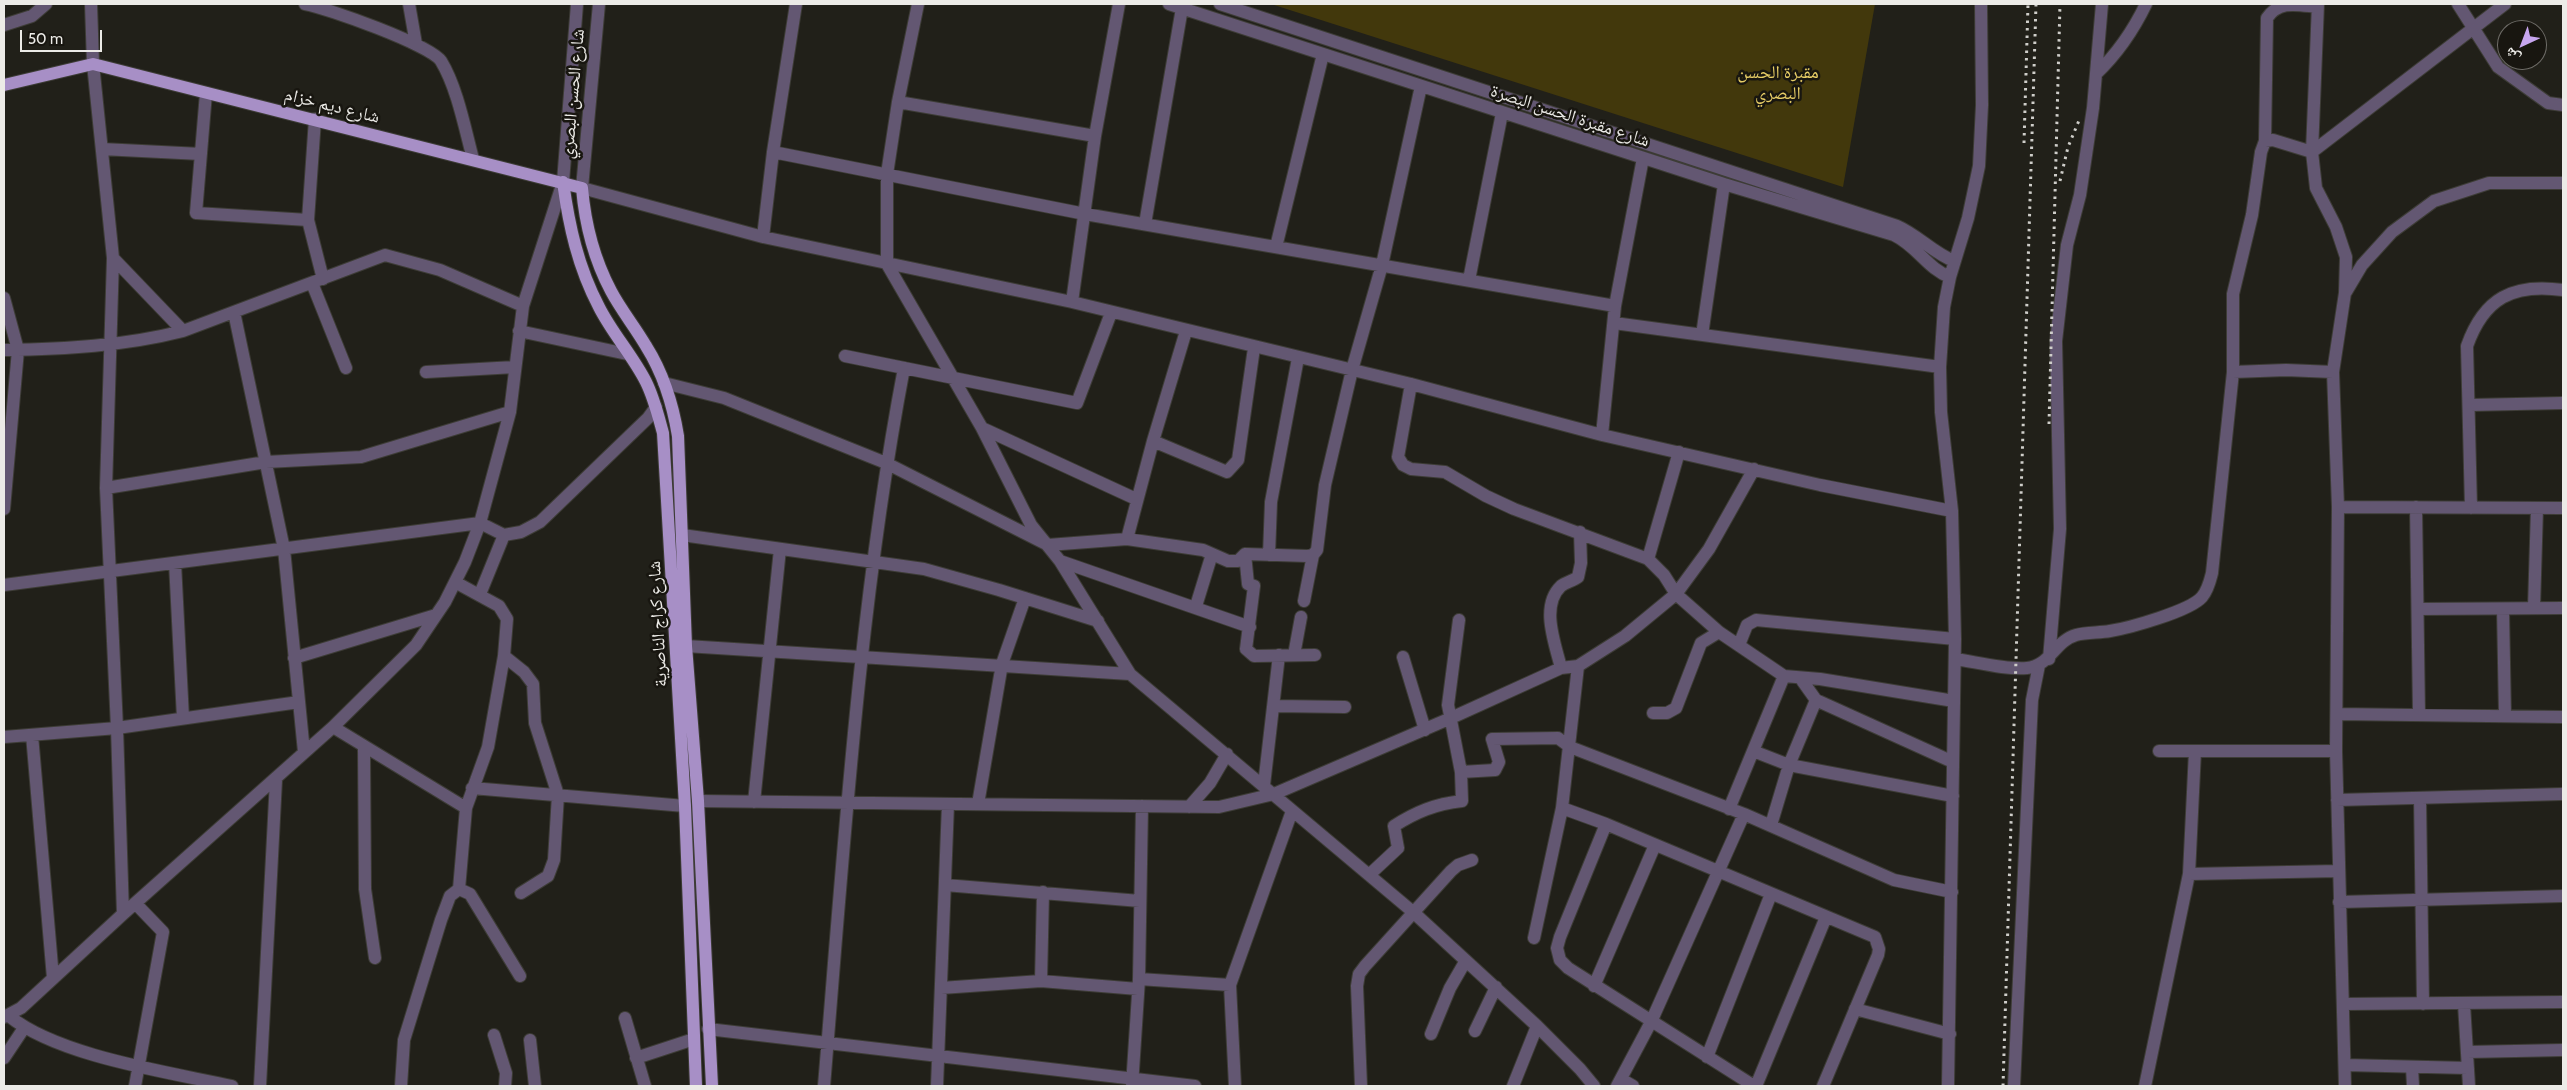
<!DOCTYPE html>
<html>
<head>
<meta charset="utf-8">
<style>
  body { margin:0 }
  #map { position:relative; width:2567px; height:1090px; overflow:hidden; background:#212019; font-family:Cabin,"Noto Naskh Arabic",sans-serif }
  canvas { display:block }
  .frame { position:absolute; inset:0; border:5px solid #ecebe7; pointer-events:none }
  .north { position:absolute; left:2497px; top:20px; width:50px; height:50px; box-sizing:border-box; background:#181610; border:1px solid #6d6b66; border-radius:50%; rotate:223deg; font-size:14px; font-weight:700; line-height:20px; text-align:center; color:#ecebe7 }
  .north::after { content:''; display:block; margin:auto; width:18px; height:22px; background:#c7a6ef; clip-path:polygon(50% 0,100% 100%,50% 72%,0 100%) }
  .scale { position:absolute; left:20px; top:30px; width:82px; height:22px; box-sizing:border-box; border:2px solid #ecebe7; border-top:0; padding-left:6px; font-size:15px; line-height:18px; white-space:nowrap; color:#ecebe7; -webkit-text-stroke:4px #181610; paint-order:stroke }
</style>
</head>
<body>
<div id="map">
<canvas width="2567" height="1090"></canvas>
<div class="frame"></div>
<div class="north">ش</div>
<div class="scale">50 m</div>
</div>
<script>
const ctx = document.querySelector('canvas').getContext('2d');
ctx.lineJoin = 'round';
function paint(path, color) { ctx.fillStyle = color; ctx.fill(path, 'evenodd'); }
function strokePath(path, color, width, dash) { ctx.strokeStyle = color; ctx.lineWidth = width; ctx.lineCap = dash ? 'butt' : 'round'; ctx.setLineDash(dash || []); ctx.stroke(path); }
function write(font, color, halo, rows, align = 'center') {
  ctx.font = font + ' Cabin,"Noto Naskh Arabic",sans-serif'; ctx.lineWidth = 5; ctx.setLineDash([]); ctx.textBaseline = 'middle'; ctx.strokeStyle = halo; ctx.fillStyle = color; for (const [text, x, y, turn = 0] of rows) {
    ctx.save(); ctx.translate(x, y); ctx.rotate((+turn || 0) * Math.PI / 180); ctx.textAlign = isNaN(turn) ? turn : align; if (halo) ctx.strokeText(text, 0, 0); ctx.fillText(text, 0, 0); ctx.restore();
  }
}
const green = new Path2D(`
  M 1271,4 L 1875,4 L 1843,187 Z`);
const minor = new Path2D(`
  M 91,4 L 93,64 L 113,258 L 106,488 L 117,728 L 123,914
  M 305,4 C 327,8 431,45 441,61 C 457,87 465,129 473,159
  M 409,4 L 416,44
  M 599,4 L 582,188 L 763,237 L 1072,302 L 1411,384 L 1602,435 L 1820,485 L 1952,511
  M 918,4 L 898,102 L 887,174 L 887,264 L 982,428 L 1031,525 L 1060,561 L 1130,674 L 1413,912 L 1537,1026 L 1580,1069 L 1594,1086
  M 1169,4 L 1724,184 L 1894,235 C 1917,246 1928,269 1950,277
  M 1220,4 L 1897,226 C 1918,235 1933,253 1954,261
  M 2318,4 L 2312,152 L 2316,188 L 2336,227 L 2346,257 L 2345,293 L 2333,372 L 2338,507 L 2336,751 L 2345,1086
  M 2458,4 L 2498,67 L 2548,103 L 2563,105
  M 4,25 L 32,16 L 46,4
  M 2096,74 C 2118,53 2133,31 2146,4
  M 206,93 L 196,213 L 308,220
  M 898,102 L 1095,136
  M 315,119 L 308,220 L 323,279
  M 2265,141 L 2267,18 C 2279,0 2297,5 2317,7
  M 102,149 L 201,154
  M 773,152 L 1085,214 L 1615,306
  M 1145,224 L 1182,8
  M 763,237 L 773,152 L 796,4
  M 1276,247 L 1323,54
  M 113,258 L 183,331
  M 1469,280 L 1502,113
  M 312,283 L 346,368
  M 2346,292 L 2362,265 L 2392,232 L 2434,201 L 2489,183 L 2563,183
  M 4,298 L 18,350 L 4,509
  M 1072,302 L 1095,136 L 1119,4
  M 234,312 L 284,549 L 304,752
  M 1614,323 L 1940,367
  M 519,331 L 627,354
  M 1186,331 L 1153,441 L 1227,472 L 1238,460 L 1254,348
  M 1702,335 L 1724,184
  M 4,350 C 65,349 124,346 183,331 L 385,255 L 440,270 L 523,306
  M 845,356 L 1077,403 L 1111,313
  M 426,372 L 515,367
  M 2233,372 L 2233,294 L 2252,215 L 2261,152 L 2265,141 L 2273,140 L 2312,152 L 2505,4
  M 664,383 L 724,398 L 886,463 L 1048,545 L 1127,539 L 1203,550 L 1228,561 L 1238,561 L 1245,554 L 1308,556 L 1313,555 L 1317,550 L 1325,485 L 1352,370 L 1382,265 L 1421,86
  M 1411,384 L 1398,457 L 1403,465 L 1411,469 L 1445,472 L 1486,496 L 1514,509 L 1648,559 L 1664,575 L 1676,594 L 1719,632 L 1784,676 L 1820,679 L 1954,701
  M 2470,405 L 2563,403
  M 982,428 L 1136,499
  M 1602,435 L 1615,306 L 1643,158
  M 106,488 L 266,462 L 361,457 L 510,412
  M 2338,507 L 2563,508
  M 2416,507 L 2419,715
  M 2471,508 L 2467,346 C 2484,298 2513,283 2563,290
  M 682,535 L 924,569 L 999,590 L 1098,621
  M 1127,539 L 1153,441
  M 1245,554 L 1248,584 L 1254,586 L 1246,649 L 1254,656 L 1315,655
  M 1269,555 L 1271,502 L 1298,358
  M 1648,559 L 1679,452
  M 1060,561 L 1250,627
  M 175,563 L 183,718
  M 4,585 L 480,523 L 504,535
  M 480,594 L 504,535 L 521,532 L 540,522 L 648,418 L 656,407
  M 1304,601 L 1313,555
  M 1196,606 L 1212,554
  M 2534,608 L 2537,508
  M 2418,609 L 2563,608
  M 2503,609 L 2505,716
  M 1739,645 L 1747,625 L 1756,620 L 1955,639
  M 686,646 L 1130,674
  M 1294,655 L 1301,617
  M 504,656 L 524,672 L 533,684 L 535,723 L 558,795 L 554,860 L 548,876 L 521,893
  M 1403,657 L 1425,730
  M 294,658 L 436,615
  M 1955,659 C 1976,662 2006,670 2027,668 C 2050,666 2055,641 2076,635 C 2087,632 2099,633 2110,631 C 2129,628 2190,611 2202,597 C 2208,590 2210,581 2212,573 L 2233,372 L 2286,370 L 2333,372
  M 2049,659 L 2060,529 L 2056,341 L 2067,245 L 2080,195 L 2093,108 L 2102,4
  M 1561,668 C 1555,643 1540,606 1561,586 C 1566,582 1573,581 1578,577 L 1581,563 L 1580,532
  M 1801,679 L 1816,700 L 1953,762
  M 1275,706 L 1345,707
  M 1653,713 L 1667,713 L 1676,708 L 1701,643 L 1719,632
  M 2337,714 L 2563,717
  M 333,727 L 466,808
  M 32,735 L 53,978
  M 4,737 L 117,728 L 299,702
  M 364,748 L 365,889 L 375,958
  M 1753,751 L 1789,765 L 1953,796
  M 2159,751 L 2336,751
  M 1461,772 L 1495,770 L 1499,762 L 1492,739 L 1558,738 L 1570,747 L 1744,814 L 1894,880 L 1952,892
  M 1264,785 L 1279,655
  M 472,788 L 685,806
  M 2420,798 L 2423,1004
  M 2337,800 L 2563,794
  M 698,801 L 1219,807 L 1274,794 L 1451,718 L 1561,668 L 1578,666 L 1625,636 L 1676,594 L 1709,549 L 1754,469
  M 754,802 L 780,549
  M 978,804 L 1002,664 L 1025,598
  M 1189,807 L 1210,783 L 1227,754
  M 1562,808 L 1606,824 L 1875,937 L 1879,949 L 1878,955 L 1823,1086
  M 1729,809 L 1784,676
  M 1606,824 L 1560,937 L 1557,948 L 1560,960 L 1568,968 L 1754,1086
  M 1771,825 L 1789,765 L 1816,700
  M 2189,874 L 2338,871
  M 1369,875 L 1398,848 L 1394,826 C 1416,812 1435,804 1462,801 L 1461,772 L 1448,705 L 1459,620
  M 945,885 L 1140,901
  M 459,889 L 470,894 L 520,976
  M 2339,902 L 2563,896
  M 1534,938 L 1562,808 L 1578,666
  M 1139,979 L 1230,985
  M 1041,981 L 1043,892
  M 1594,986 L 1655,845
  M 941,988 L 1041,981 L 1138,989
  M 2344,1004 L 2563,1002
  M 2464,1004 L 2469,1086
  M 1855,1009 L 1950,1034
  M 9,1016 C 58,1056 168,1072 232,1086
  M 4,1017 L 21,1008 L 123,914 L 333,727 L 416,645 L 445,602 L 465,562 L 480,523 L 510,412 L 523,306 L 563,182 L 577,4
  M 625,1018 L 645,1086
  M 708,1029 L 1195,1086
  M 1475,1031 L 1496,987
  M 1431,1034 L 1450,988 L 1465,962
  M 494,1035 L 506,1073 L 505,1086
  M 530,1040 L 535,1086
  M 2467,1052 L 2563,1050
  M 1707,1057 L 1771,894
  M 4,1058 L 24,1028
  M 636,1058 L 694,1039
  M 2345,1065 L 2468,1068
  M 2412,1067 L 2413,1086
  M 1621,1079 L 1633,1086
  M 135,1086 L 163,932 L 136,904
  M 260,1086 L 276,780
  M 401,1086 L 404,1040 L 441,920 L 450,896 L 459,889 L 466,808 L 488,747 L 504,656 L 507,619 L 499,606 L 455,582
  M 824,1086 C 844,847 859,604 904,368
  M 937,1086 L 948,804
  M 1132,1086 L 1139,979 L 1142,806
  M 1235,1086 L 1230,985 L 1292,811
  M 1361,1086 L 1357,986 L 1359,974 L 1365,966 L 1451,871 L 1458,865 L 1472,860
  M 1513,1086 L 1537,1026
  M 1617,1086 L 1651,1022 L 1744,814
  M 1756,1086 L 1826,917
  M 1948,1086 L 1955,639 L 1952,511 L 1941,412 L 1940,367 L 1944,307 L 1950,277 L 1968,218 L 1979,166 L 1982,105 L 1981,4
  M 2014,1086 L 2032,700 L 2039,665
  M 2145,1086 L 2189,874 L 2195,751`);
const major = new Path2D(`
  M 4,85 L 93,64 L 582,188 C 585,223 594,259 611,291 C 621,310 635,327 646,346 C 663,373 673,405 678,436 L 686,646 L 698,801 L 712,1086
  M 563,182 C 569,226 578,267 599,307 C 612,333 633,356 646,382 C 654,398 658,415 663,433 L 685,806 L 696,1086`);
const rail = new Path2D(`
  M 2024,143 L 2028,4
  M 2060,181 L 2068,147 L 2080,118
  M 2049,424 L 2060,4
  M 2003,1086 L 2036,4`);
const parkNames = [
  ["مقبرة الحسن",1778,73],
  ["البصري",1778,94]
];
const streetNames = [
  ["شارع الحسن البصري",573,94,-85],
  ["شارع ديم خزام",332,106,14],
  ["شارع مقبرة الحسن البصرة",1570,116,18],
  ["شارع كراج الناصرية",658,624,-93]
];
paint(green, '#42380c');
strokePath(minor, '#3d3c36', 14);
strokePath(major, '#3d3c36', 14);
strokePath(minor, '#635772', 12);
strokePath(major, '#a78fc6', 12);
strokePath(rail, '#cfceca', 3, [2.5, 5]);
write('18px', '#e8ce66', '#181610', parkNames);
write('18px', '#ecebe7', '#181610', streetNames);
</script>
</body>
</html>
